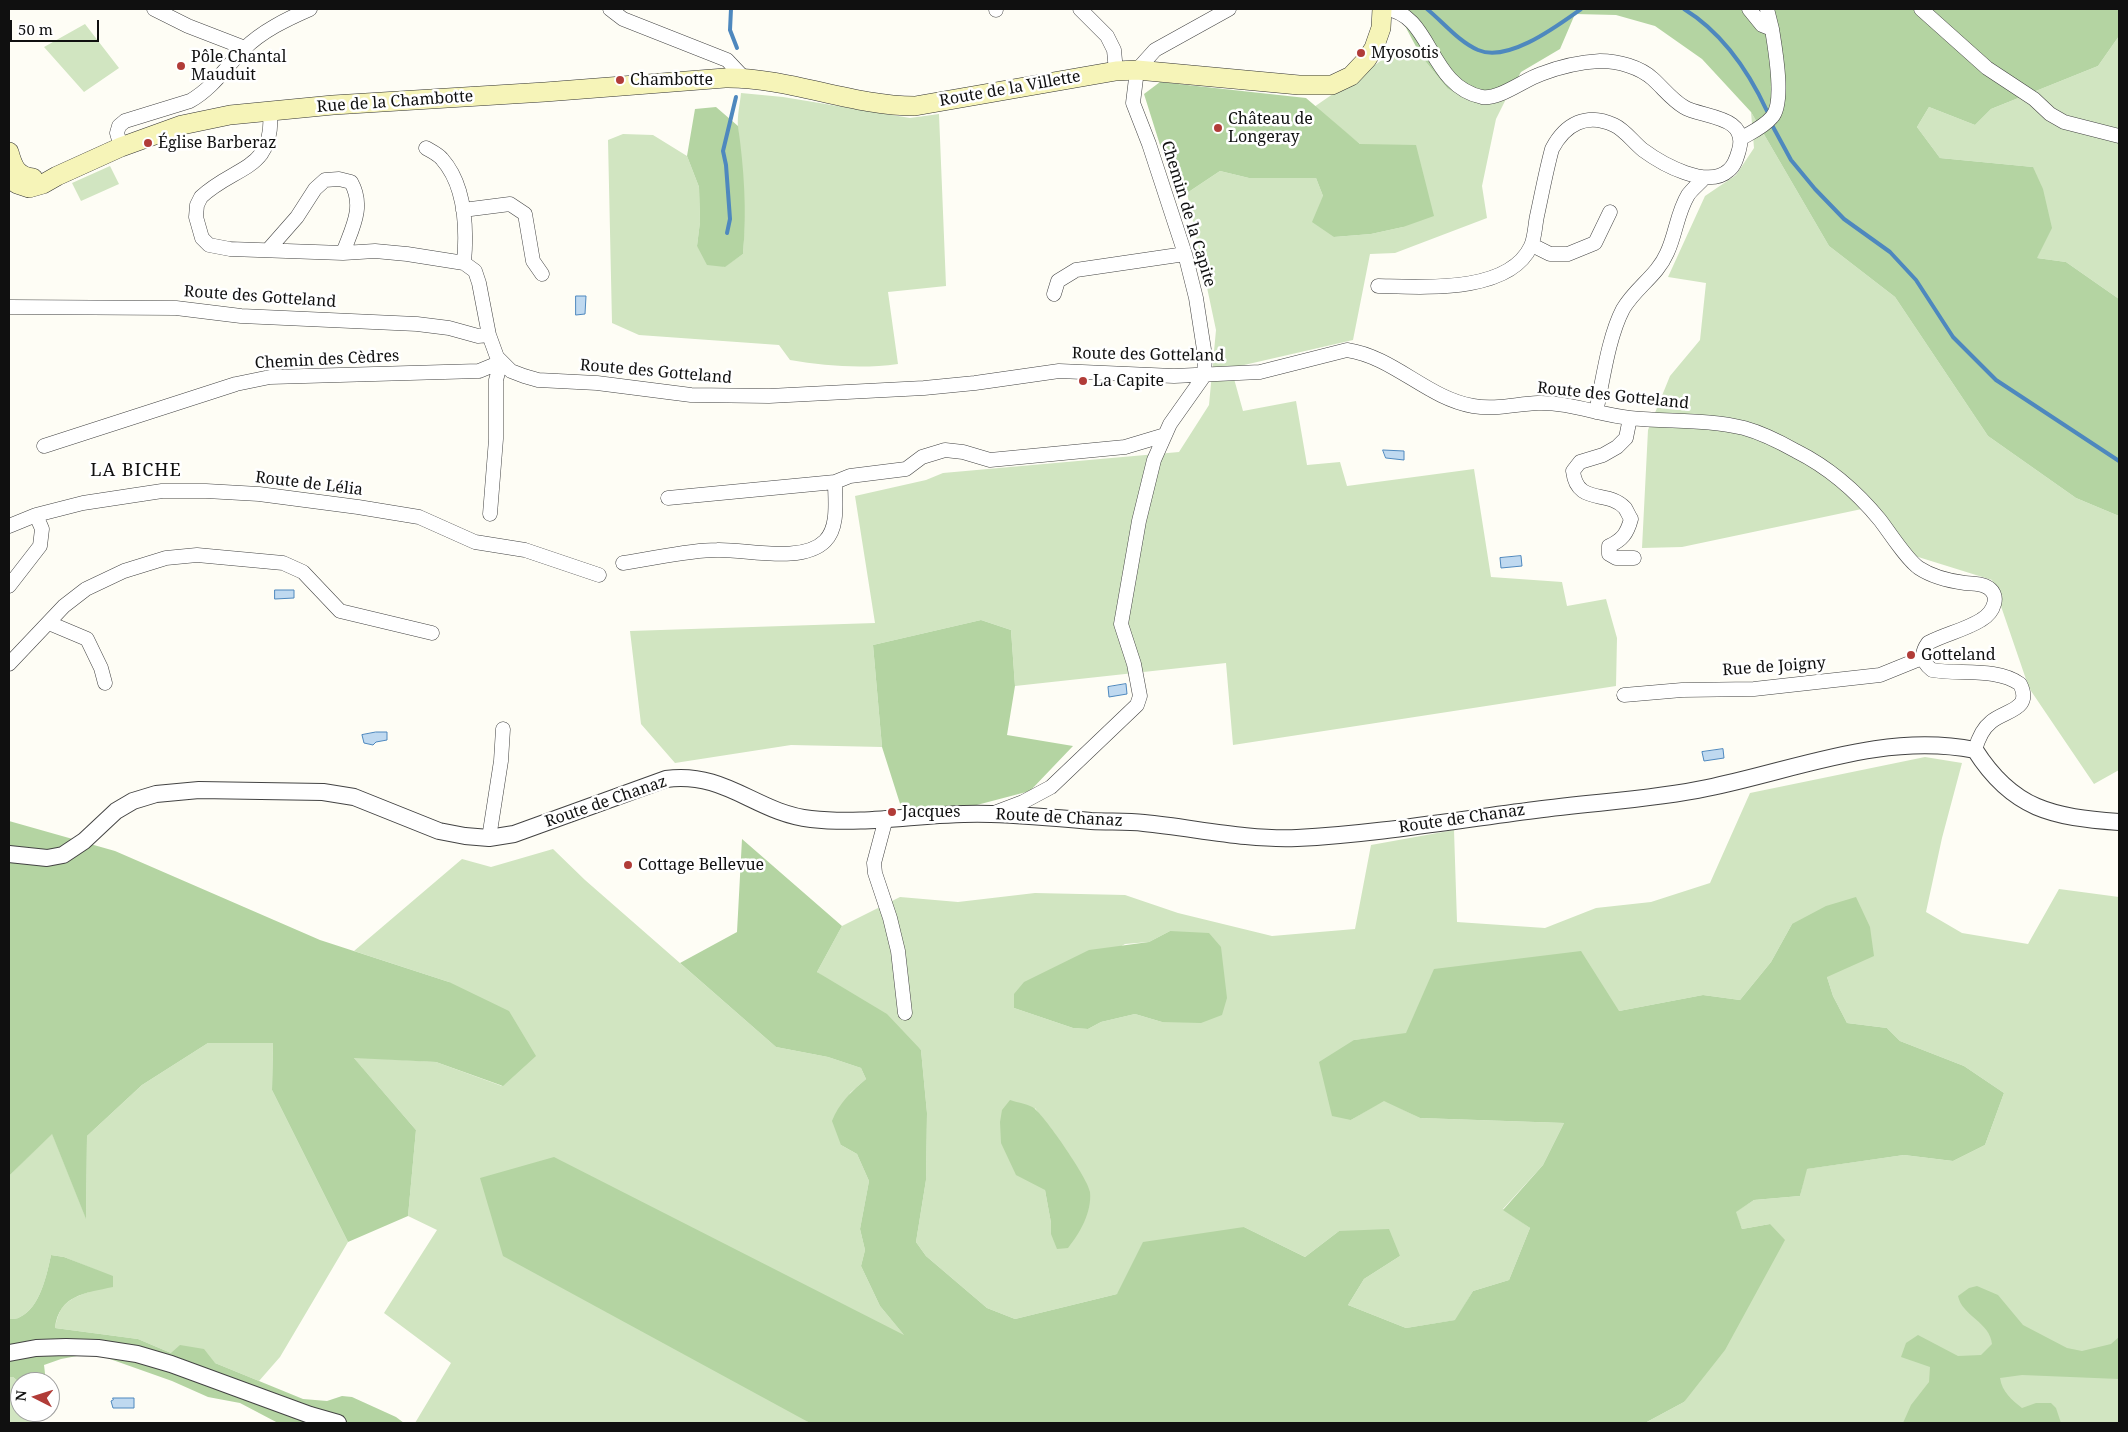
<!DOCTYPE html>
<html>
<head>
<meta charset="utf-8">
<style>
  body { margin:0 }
  #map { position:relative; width:2128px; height:1432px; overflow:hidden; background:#fefdf5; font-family:"Noto Serif",serif }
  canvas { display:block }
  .frame { position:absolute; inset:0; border:10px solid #101010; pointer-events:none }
  .north { position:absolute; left:10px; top:1372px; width:50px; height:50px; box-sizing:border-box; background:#fff; border:1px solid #9f9f9f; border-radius:50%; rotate:275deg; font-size:14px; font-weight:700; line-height:20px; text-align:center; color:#101010 }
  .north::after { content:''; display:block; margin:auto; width:18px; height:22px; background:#b13c38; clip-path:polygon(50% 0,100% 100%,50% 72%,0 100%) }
  .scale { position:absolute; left:10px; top:20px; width:89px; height:22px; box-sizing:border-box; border:2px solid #101010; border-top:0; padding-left:6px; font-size:15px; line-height:18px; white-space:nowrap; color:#101010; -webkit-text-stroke:4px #fff; paint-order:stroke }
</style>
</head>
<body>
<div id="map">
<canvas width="2128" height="1432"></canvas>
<div class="frame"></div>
<div class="north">N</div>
<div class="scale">50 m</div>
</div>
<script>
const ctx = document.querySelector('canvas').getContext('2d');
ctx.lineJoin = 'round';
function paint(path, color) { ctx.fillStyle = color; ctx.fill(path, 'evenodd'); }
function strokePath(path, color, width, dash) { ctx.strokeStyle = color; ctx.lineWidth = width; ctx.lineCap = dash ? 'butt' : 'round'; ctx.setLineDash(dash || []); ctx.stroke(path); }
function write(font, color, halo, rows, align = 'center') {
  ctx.font = font + ' "Noto Serif",serif'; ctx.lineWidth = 5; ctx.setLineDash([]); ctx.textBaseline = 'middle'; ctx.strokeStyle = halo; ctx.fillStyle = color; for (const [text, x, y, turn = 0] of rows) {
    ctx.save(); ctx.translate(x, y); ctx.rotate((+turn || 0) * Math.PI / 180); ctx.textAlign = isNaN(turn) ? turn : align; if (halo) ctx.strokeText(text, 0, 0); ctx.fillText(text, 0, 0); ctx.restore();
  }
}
const green = new Path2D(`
  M 85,24 L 119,68 L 84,92 L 44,47 Z
  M 2119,36 L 2119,299 L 2066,262 L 2037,258 L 2033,167 L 1940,158 L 1917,127 L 1929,107 L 1975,125 L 1991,109 L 2098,66 Z
  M 1395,51 L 1421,56 L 1447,88 L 1507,97 L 1496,119 L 1482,186 L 1487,218 L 1395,253 L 1370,254 L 1353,340 L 1231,368 L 1243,411 L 1296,401 L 1307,465 L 1340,462 L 1347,486 L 1474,469 L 1491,577 L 1562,582 L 1567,606 L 1606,599 L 1617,638 L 1616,686 L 1233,745 L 1226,663 L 1015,686 L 1011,630 L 981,620 L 873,645 L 882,747 L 791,745 L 675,763 L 641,724 L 630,631 L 875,623 L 855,496 L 926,480 L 943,473 L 1179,452 L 1209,405 L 1216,330 L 1187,193 L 1220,171 L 1249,178 L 1316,178 L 1323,196 L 1334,237 L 1371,234 L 1403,227 L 1360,144 L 1314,107 Z
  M 741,93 L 783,97 L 910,118 L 939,114 L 946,286 L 888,292 L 898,364 C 861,369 826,366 790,360 L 779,345 L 639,335 L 612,323 L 608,140 L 623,134 L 653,135 L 687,156 L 699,187 L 700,222 L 697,246 L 724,267 L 743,254 C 747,211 740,170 738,127 C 737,116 740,104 741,93 Z
  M 1751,112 L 1829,246 L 1895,297 L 1988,436 L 2076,498 L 2119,516 L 2119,770 L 2094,784 L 2029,688 L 1992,580 L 1915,556 L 1876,506 L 1682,547 L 1642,548 L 1648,430 L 1670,376 L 1700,340 L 1706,283 L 1668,277 L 1705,196 L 1736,175 L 1754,148 Z
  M 110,166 L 119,184 L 81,201 L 72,183 Z
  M 1925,757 L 1962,763 L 1942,838 L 1926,912 L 1962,933 L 2028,944 L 2059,889 L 2119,897 L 2119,1423 L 1645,1423 L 1684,1402 L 1770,1224 L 1742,1229 L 1735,1212 L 1754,1200 L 1800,1196 L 1806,1169 L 1904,1155 L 1953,1161 L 1985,1145 L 2004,1093 L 1964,1066 L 1900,1041 L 1887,1028 L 1847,1023 L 1833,996 L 1827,977 L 1792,924 L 1771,962 L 1740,1000 L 1703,995 L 1619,1011 L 1354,1040 L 1351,1120 L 1384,1100 L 1420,1118 L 1564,1123 L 1543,1165 L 1503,1209 L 1530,1228 L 1509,1280 L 1473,1291 L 1456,1320 L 1406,1328 L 1348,1305 L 1364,1279 L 1400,1256 L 1339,1231 L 1305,1257 L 1244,1227 L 1117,1294 L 1015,1319 L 987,1308 L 926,1256 L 916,1242 L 926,1180 L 927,1113 L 921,1050 L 817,972 L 842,926 L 900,897 L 958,902 L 1035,893 L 1125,895 L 1178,913 L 1272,936 L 1355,929 L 1371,845 L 1454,830 L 1457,922 L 1545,928 L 1596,908 L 1651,902 L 1710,883 L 1750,793 ZM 1170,931 L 1162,1022 L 1135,1014 L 1101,1022 L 1088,1029 L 1073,1028 L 1014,1008 L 1125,944 L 1149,942 ZM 1035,1108 L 1075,1164 L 1051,1234 L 1051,1223 L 1045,1190 Z
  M 553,849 L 585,880 L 776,1047 L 828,1057 L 861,1068 L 866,1079 L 850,1093 L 841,1145 L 857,1154 L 869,1181 L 860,1229 L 865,1250 L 861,1266 L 880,1306 L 905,1336 L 795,1413 L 810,1423 L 415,1423 L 451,1363 L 384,1313 L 437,1230 L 408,1216 L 416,1130 L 353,1057 L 436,1062 L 502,1086 L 449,982 L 354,951 L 462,859 L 491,867 Z
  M 208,1043 L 273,1043 L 272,1090 L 348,1242 L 280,1357 L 259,1381 L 215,1363 L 171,1353 L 138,1339 L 55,1328 C 59,1305 68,1299 89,1292 L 96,1270 L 64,1257 L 51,1255 C 47,1274 40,1308 20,1317 C 17,1319 12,1319 9,1319 L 9,1176 L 52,1133 L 86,1218 L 87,1136 L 142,1085 Z
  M 9,1377 L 13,1377 L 20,1383 L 20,1412 L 30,1412 L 35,1423 L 9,1423 Z`);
const forest = new Path2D(`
  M 1396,9 L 2119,9 L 2119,36 L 2098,66 L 1991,109 L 1975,125 L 1929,107 L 1917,127 L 1940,158 L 2033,167 L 2043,189 L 2052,228 L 2037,258 L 2066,262 L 2119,299 L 2119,516 L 2076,498 L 1988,436 L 1895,297 L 1829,246 L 1751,112 L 1702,59 L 1655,26 L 1616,15 L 1575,14 L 1560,49 L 1521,72 L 1507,97 L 1475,103 L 1447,88 L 1421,56 Z
  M 1160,82 L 1306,98 L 1360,144 L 1416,145 L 1434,216 L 1403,227 L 1371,234 L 1334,237 L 1312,222 L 1323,196 L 1316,178 L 1249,178 L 1220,171 L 1187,193 L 1171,180 L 1144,94 Z
  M 716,107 L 738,126 C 744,168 747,211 743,254 L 725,267 L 707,265 L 697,246 L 700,222 L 699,187 L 687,156 L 695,109 Z
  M 981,620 L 1011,630 L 1015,686 L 1007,735 L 1073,746 L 1030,791 L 954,811 L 902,810 L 882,747 L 873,645 Z
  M 9,821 L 115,851 L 320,940 L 449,982 L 509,1011 L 536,1056 L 503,1086 L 436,1062 L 354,1058 L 416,1130 L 408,1216 L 348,1242 L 272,1090 L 273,1043 L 208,1043 L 142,1085 L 87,1136 L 86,1219 L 52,1134 L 9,1176 Z
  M 742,839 L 842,926 L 817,972 L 887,1014 L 921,1050 L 927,1113 L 926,1180 L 916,1242 L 926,1256 L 987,1308 L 1015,1319 L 1117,1294 L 1143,1242 L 1244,1227 L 1305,1257 L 1339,1231 L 1389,1229 L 1400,1256 L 1364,1279 L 1348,1305 L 1406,1328 L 1455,1320 L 1473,1291 L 1509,1280 L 1530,1228 L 1503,1210 L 1543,1165 L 1564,1123 L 1420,1118 L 1384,1101 L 1351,1120 L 1332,1116 L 1319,1062 L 1354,1040 L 1406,1033 L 1434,969 L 1581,951 L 1619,1011 L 1703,995 L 1740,1000 L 1771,962 L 1792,924 L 1826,906 L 1856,897 L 1870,927 L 1874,956 L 1827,977 L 1833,996 L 1847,1023 L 1887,1028 L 1900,1041 L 1964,1066 L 2004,1093 L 1985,1145 L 1953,1161 L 1904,1155 L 1807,1169 L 1800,1196 L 1754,1200 L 1736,1212 L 1742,1229 L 1770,1224 L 1785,1240 L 1725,1350 L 1684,1402 L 1645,1423 L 810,1423 L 503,1256 L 480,1178 L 554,1157 L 904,1335 L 880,1306 L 861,1266 L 865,1250 L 860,1229 L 869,1181 L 857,1154 L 841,1145 L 832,1121 C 839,1103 852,1091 866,1079 L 861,1068 L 828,1057 L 776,1047 L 680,963 L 737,932 Z
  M 1170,931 L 1209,933 L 1221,947 L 1227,998 L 1222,1015 L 1201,1023 L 1162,1022 L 1135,1014 L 1101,1022 L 1088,1029 L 1073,1028 L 1014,1008 L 1014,994 L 1024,982 L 1089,950 L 1149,942 Z
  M 1010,1100 C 1018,1103 1030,1104 1035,1109 C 1046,1118 1089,1180 1090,1192 C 1092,1212 1080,1233 1068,1248 L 1057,1249 L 1051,1234 L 1051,1223 L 1045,1190 L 1016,1175 L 1001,1143 L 1000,1122 L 1002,1110 Z
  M 51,1255 L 64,1257 L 113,1276 L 113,1287 C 85,1293 59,1295 55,1328 L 138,1339 L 171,1353 L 180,1345 L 204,1349 L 215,1363 L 303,1399 L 327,1401 L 342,1396 L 352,1397 L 396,1417 L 404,1423 L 278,1423 L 240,1403 L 208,1397 L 172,1381 L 93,1353 L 61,1359 L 44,1365 L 46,1382 L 20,1383 L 13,1377 L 9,1377 L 9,1319 C 12,1319 17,1319 20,1317 C 40,1308 47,1274 51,1255 Z
  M 1977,1286 L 1998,1295 L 2023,1325 L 2067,1348 L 2082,1351 L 2111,1344 L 2119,1337 L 2119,1379 L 2022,1375 L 2000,1378 C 2002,1392 2012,1400 2022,1408 L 2036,1403 L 2051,1403 L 2056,1408 L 2061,1423 L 1903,1423 L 1911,1405 L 1929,1382 L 1930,1367 L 1901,1357 L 1906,1343 L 1918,1335 L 1958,1356 L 1981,1355 L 1992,1344 C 1990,1322 1962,1316 1958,1296 L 1969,1288 Z`);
const water = new Path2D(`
  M 576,296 L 586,296 L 585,314 L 576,315 Z
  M 1383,450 L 1404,451 L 1404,460 L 1386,458 Z
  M 1521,556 L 1522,566 L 1501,568 L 1500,558 Z
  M 275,590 L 294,590 L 294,598 L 275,599 Z
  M 1126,684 L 1127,694 L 1109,697 L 1108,687 Z
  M 376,732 L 387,732 L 387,740 L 376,742 L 373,745 L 364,743 L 362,735 Z
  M 1723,749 L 1724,758 L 1704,761 L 1702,752 Z
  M 113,1398 L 134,1398 L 134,1408 L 113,1408 L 111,1401 L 113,1400 Z`);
const stream = new Path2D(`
  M 731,9 L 730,30 L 737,48
  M 1427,9 C 1443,22 1459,42 1478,50 C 1508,63 1557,26 1581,9
  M 1684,9 C 1723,33 1748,70 1767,111
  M 1772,125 L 1791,160 L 1815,189 L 1844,219 L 1890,252 L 1916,280 L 1953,337 L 1996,380 L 2119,461
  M 727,233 L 730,219 L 726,165 L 723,151 L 736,97`);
const minor = new Path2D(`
  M 154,9 L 188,26 L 245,48
  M 610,9 L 623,19 L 727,60 L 744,78
  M 1080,9 L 1107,36 L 1114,50 L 1116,71
  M 1767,9 L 1772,29
  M 1921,9 L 1987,68 L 2034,99 L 2050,114 L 2064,122 L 2119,136
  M 996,10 L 996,9
  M 270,111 C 275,171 235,165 201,197 L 197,205 L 196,217 L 202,238 L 209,245 L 230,249 L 343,253 L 375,251 L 407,254 L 464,263 L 475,271 L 479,283 L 489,335 L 497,357 L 511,371 L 524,376 L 538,380 L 597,383 L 691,395 L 769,396 L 924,388 L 975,383 L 1059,371 L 1174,376 L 1260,372 L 1347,350 C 1394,357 1427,398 1473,406 C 1495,410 1516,404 1538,403 C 1569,402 1600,415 1630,418 C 1668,422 1708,419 1744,428 C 1762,433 1780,442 1796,451 C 1830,468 1857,492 1880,520 C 1890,533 1907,560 1919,568 C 1931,576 1950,581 1965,583 C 1972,584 1978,583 1985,586 C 2003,594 1993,613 1981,620 C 1965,630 1945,634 1928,643 C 1920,654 1922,662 1932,670 C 1959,675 1996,667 2020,684 C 2033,710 2005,710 1991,722 C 1982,729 1978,739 1975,750
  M 1740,139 C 1750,133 1764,127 1772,117 C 1785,103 1775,48 1772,29 L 1762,25 L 1749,9
  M 121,147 L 117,133 L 119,126 L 125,121 L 190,101 C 213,88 226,67 244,49 C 262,31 287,19 310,9
  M 426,148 C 431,151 438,154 442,159 C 466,186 467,229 464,263
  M 463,210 L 510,204 L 525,214 L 533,261 L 542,274
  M 1532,245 L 1550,254 L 1568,254 L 1595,243 L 1610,212
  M 268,250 L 297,217 L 315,189 L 325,180 L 339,179 L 351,182 C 365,207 352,228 343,253
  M 1378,286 C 1421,287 1509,294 1531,246 C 1535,237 1535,225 1537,216 C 1542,193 1546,171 1552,149 C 1565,124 1587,112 1614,125 C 1625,130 1633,142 1643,150 C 1662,164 1708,190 1729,170 C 1735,165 1737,157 1739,150 C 1749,115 1702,118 1684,107 C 1672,100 1663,88 1653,79 C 1640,67 1618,61 1600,61 C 1581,62 1559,67 1541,74 C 1525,79 1499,100 1482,97 C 1428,86 1432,13 1385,9
  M 1054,294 L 1058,281 L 1076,270 L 1185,254
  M 9,307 L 176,308 L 241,316 L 417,324 L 449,328 L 478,336 L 489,335
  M 1596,412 C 1603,380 1608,338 1623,309 C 1636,287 1657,276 1667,253 C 1676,234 1677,213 1688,195 C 1692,189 1699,184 1704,178
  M 1630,418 L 1626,438 L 1617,447 L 1603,455 L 1580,462 L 1573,471 C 1577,506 1608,489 1625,508 C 1627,511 1629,516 1631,519 C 1627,534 1622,540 1609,546 L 1609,554 L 1616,558 L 1634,558
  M 44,446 L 236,384 L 270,377 L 479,371 L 501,362
  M 668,498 L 835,482
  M 490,514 L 496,439 L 496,380 L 501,362
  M 9,526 L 36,515 L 83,503 L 162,491 L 206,491 L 259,494 L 358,507 L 419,517 L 475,542 L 525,550 L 599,575
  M 623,563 C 653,559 687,550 717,550 C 747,549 802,564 825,541 C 839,527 835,501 835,482 L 850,476 L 906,469 L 922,457 L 945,450 L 963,452 L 990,460 L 1125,447 L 1165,435
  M 9,586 L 40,546 L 42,529 L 36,515
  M 49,623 L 87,639 L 101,668 L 105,683
  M 9,664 L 64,606 L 86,589 L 124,571 L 166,558 L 197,555 L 283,563 L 303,572 L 340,611 L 432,633
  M 1624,695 L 1682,690 L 1754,689 L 1880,675 L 1922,658
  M 994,813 L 1023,802 L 1051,787 L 1137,705 L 1140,696 L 1134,664 L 1121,624 L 1139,521 L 1154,460 L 1170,424 L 1204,376 L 1205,356 L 1196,298 L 1185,254 L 1149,144 L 1133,103 L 1137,70 L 1155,50 L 1229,9
  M 886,818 L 874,863 L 875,873 L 890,918 L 898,951 L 905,1013
  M 489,838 L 501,761 L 503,729`);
const tertiary = new Path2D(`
  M 9,854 L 47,858 L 63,855 L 84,841 L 116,811 L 133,801 L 156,794 L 199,790 L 323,792 L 354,797 L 439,831 L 465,836 L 489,838 L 514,834 L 666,779 C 726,771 756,813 811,819 C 871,826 931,811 991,814 C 1024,815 1058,818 1091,821 C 1109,822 1127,821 1144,823 C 1195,828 1246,840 1297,838 C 1376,834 1456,820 1535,810 C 1592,802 1651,800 1707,788 C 1796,770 1883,732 1975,750 C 2013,810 2053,817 2119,822
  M 9,1353 L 36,1348 L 66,1347 L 98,1348 L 137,1354 L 171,1364 L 310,1415 L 338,1423`);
const secondary = new Path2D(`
  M 9,152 C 13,167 17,176 33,178
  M 9,178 L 17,184 L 29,188 L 43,184 L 57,176 L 121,147 L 182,125 L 230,115 L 333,105 L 545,92 L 725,78 C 789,77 851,106 915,106 L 1116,71 L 1137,70 L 1299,85 L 1332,85 L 1351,76 L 1367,59 L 1374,48 L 1381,28 L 1382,9`);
const markers = [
  [1361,53,5,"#b13c38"],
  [181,66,5,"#b13c38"],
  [620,80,5,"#b13c38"],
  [1218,128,5,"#b13c38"],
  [148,143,5,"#b13c38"],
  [1083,381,5,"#b13c38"],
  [1911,655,5,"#b13c38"],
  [892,812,5,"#b13c38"],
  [628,865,5,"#b13c38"]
];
const poiNames = [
  ["Myosotis",1371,53],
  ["Pôle Chantal",191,57],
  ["Mauduit",191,75],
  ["Chambotte",630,80],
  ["Château de",1228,119],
  ["Longeray",1228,137],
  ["Église Barberaz",158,143],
  ["La Capite",1093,381],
  ["Gotteland",1921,655],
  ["Jacques",902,812],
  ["Cottage Bellevue",638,865]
];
const streetNames = [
  ["Route de la Villette",1010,89,-10],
  ["Rue de la Chambotte",395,102,-4],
  ["Chemin de la Capite",1188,214,73],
  ["Route des Gotteland",260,297,4],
  ["Route des Gotteland",1148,355,1],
  ["Chemin des Cèdres",327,360,-3],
  ["Route des Gotteland",656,372,5],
  ["Route des Gotteland",1613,396,6],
  ["Route de Lélia",309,484,7],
  ["Rue de Joigny",1774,667,-4],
  ["Route de Chanaz",606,802,-19],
  ["Route de Chanaz",1059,818,3],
  ["Route de Chanaz",1462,819,-8]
];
const neighbourhoodNames = [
  ["LA BICHE",136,471]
];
paint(green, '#d1e5c1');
paint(forest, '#b4d4a2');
paint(water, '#bfd9f0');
strokePath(water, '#4e88be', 1);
strokePath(stream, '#4e88be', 4);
strokePath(minor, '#434343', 15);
strokePath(tertiary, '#434343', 18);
strokePath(secondary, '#323232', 20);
strokePath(minor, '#fff', 14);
strokePath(tertiary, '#fff', 16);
strokePath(secondary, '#f6f4b8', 19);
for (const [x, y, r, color] of markers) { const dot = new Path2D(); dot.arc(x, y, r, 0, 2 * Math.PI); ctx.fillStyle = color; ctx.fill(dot); strokePath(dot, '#fff', 2); }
write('16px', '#101010', '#fff', poiNames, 'left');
write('16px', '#101010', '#fff', streetNames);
ctx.letterSpacing = '1px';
write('18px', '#101010', '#fff', neighbourhoodNames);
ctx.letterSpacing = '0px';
</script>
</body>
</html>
